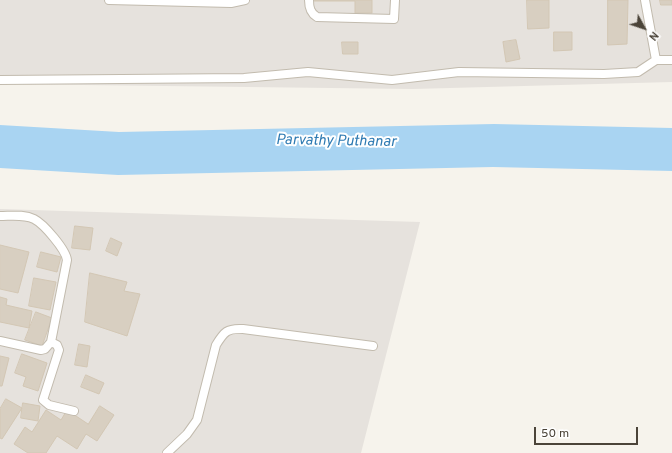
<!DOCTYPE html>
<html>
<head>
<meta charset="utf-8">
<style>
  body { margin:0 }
  #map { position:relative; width:672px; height:453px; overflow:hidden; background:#f6f3ec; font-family:Overpass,sans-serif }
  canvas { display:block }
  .north { position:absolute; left:624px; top:8px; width:40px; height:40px; -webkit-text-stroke:3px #fff; paint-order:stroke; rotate:130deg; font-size:11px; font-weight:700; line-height:16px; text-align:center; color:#4b4439 }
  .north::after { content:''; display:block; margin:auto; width:14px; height:18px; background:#4b4439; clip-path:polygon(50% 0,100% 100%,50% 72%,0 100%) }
  .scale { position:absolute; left:534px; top:427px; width:104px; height:18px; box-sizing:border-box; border:2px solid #4b4439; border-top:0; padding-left:5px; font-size:12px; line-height:14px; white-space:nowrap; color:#4b4439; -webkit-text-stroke:3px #fff; paint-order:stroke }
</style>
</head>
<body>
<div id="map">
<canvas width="672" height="453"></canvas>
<div class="north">N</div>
<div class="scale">50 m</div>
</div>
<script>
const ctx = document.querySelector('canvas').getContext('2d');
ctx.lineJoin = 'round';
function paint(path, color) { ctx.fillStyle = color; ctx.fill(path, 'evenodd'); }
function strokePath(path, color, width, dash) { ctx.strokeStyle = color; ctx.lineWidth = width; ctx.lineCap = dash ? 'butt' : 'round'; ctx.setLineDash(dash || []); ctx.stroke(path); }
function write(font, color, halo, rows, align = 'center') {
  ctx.font = font + ' Overpass,sans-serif'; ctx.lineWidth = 4; ctx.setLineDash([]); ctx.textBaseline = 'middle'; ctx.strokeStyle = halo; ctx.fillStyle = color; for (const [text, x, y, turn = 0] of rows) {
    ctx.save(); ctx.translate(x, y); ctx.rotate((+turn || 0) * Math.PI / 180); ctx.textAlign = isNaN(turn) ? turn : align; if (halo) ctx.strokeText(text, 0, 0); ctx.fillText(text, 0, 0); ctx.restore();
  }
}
const industrial = new Path2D(`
  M 0,0 L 672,0 L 672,82 L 413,89 L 0,84 Z
  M 0,209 L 420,222 L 361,453 L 0,453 Z`);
const water = new Path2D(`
  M 494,124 L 672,128 L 672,171 L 493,167 L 118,175 L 0,168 L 0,125 L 119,132 Z`);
const building = new Path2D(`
  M 312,0 L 372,0 L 372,13 L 355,13 L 355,1 L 312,1 Z
  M 527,0 L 549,0 L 549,28 L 528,29 Z
  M 608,0 L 628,0 L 627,44 L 608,45 Z
  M 660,0 L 672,0 L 672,5 L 661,5 Z
  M 554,32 L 572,32 L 572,50 L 554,51 Z
  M 516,40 L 520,59 L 506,62 L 503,42 Z
  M 342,42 L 358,42 L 358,54 L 343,54 Z
  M 75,226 L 93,228 L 90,250 L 72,248 Z
  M 111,238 L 122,243 L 117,256 L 106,251 Z
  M 0,245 L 29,252 L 18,293 L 0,289 Z
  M 41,252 L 61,257 L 57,272 L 37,267 Z
  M 90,273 L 127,282 L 124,291 L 140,294 L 127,336 L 85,322 Z
  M 34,278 L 56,282 L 50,310 L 29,306 Z
  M 0,297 L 7,299 L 6,305 L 32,311 L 29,328 L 0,322 Z
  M 36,312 L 52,318 L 42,346 L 25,340 Z
  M 79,344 L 90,346 L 87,367 L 75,365 Z
  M 22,354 L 47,363 L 38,391 L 23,386 L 26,377 L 15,373 Z
  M 0,356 L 9,358 L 2,386 L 0,386 Z
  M 86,375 L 104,383 L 99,394 L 81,387 Z
  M 6,399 L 22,408 L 2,439 L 0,438 L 0,409 Z
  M 23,403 L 40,406 L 38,421 L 21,418 Z
  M 100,406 L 114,415 L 97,441 L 86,434 L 77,449 L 57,436 L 46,453 L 28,453 L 14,444 L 25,427 L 32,432 L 46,410 L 61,420 L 67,410 L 88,424 Z`);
const lane = new Path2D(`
  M 109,0 L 231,3 L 245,0
  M 309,0 C 309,7 310,13 317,17 L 394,19 L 395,0
  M 645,0 L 656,60
  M 0,80 L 244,78 L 308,72 L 392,80 L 459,72 L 604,74 L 638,72 L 656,60 L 672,60
  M 0,216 C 11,216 24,214 34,219 C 44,224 66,250 67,260 L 51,342 L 45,349 L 41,350 L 0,341
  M 51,342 L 57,345 L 59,350 L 43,400 L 49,405 L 74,411
  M 167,453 L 187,434 L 197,420 L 216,345 C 224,332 227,328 243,329 L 373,346`);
const waterNames = [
  ["Parvathy Puthanar",336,142,1]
];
paint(industrial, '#e6e2dd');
paint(water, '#a9d4f2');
paint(building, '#d8cfc1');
strokePath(building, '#d3c7b4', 1);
strokePath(lane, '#c2bbae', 10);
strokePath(lane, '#fff', 8);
write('italic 15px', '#2e7ab2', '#fff', waterNames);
</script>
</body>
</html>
